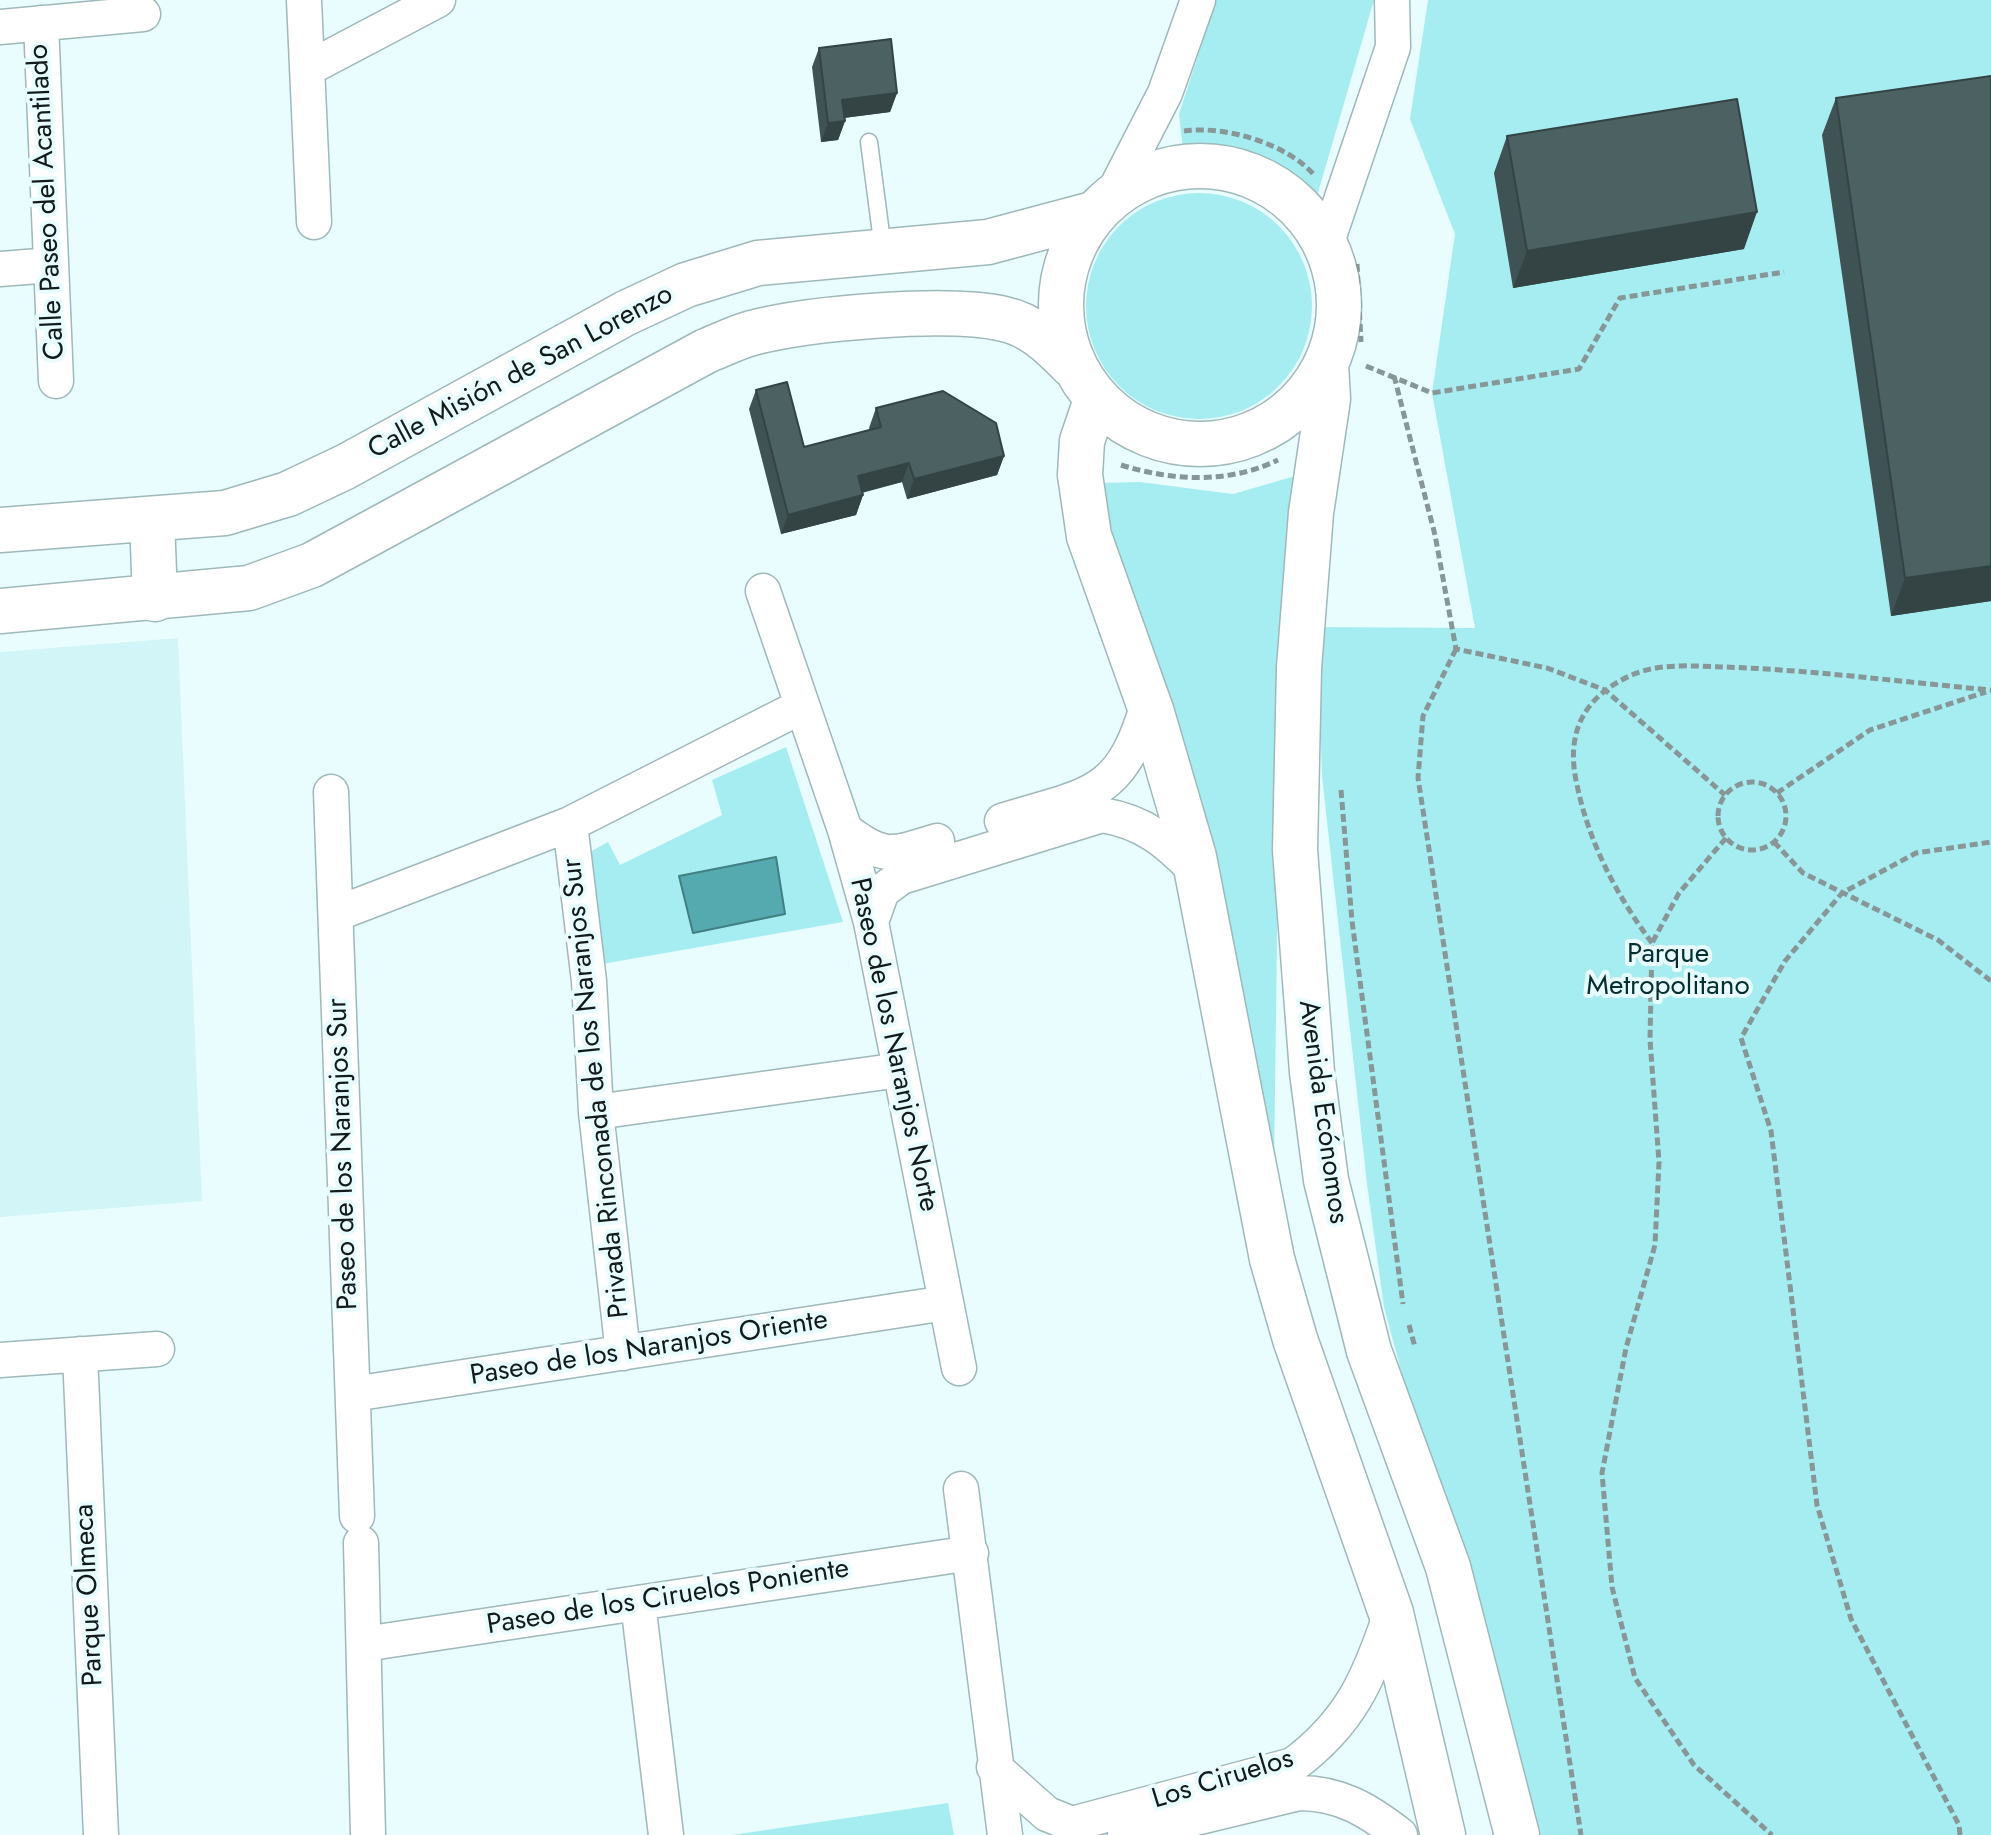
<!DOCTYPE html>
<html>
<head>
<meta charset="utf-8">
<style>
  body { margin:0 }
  canvas { display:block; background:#e9fdfe }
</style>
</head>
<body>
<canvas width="1991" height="1835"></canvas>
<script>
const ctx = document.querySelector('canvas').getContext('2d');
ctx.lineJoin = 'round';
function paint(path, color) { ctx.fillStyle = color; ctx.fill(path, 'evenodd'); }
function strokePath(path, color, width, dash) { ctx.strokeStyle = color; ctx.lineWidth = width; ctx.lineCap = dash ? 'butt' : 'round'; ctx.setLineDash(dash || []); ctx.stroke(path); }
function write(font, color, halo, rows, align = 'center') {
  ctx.font = font + ' Jost,sans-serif'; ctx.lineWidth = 8; ctx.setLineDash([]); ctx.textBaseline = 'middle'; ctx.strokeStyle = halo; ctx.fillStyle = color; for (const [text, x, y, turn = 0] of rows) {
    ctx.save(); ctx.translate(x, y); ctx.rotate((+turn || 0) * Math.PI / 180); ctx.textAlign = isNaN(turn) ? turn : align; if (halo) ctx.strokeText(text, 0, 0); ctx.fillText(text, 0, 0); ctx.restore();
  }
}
const built = new Path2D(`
  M 178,638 L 202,1201 L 0,1217 L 0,652 Z`);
const green = new Path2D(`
  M 1216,0 L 1374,0 L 1313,210 L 1270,164 L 1183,149 L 1179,114 Z
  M 1428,0 L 1991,0 L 1991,1835 L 1525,1835 L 1384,1307 L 1367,1184 L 1322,776 L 1317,627 L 1475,628 L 1432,393 L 1455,234 L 1410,119 Z
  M1086 306a113 113 0 1 1 226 0a113 113 0 1 1-226 0Z
  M 1309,472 L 1279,792 L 1274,1165 L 1099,483 L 1140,482 L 1233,494 Z
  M 786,747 L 843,922 L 602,964 L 586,854 L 608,842 L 620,865 L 722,815 L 712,780 Z
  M 948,1803 L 954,1835 L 732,1835 Z`);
const water = new Path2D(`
  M 776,857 L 785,914 L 693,933 L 679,876 Z`);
const path = new Path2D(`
  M 1184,131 C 1224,125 1288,144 1314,175
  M 1357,264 L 1361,342
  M 1366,366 L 1432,393 L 1579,369 L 1620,298 L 1784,272
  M 1394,376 L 1435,535 L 1456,649 L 1547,668 L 1605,690 L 1725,795
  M 1121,465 C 1173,481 1228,484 1278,460
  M 1456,649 L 1423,716 L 1418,778 L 1581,1835
  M1718 816a34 34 0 1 1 68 0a34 34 0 1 1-68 0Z
  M 1341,790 L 1352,921 L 1403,1304
  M 1777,793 L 1870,730 L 1986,692
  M 1726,838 L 1679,893 L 1652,943 L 1650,1040 L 1659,1162 L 1655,1245 L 1626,1348 L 1602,1473 L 1612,1587 L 1635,1678 L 1694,1765 L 1772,1835
  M 1774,842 L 1803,873 L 1938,940 L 1991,981
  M 1652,943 C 1617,896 1589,843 1577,785 C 1565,733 1583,696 1634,674 C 1661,663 1696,666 1724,667 C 1813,670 1902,682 1991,690
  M 1409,1325 L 1415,1347
  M 1960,1835 L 1959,1825 L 1851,1619 L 1817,1505 L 1771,1131 L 1741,1038 L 1785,961 L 1842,893 L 1916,853 L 1991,842`);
const lane = new Path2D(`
  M 869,142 L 883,249`);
const street = new Path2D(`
  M 304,0 L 314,222
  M 41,23 L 56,381
  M 0,27 L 143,14
  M 307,69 L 438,0
  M 1112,196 L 1165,93 L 1198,0
  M 1326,245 L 1393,47 L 1392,0
  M 0,269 L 51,265
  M 763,591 L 845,830 L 871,922 L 959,1368
  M 331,792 L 357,1516
  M 1002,821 C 1088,794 1121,799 1148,703
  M 570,824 L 589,981 L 596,1112 L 623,1353
  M 845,830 C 884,860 892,855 937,841
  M 336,914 L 570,824 L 802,706
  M 871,922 L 882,891 L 901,877 L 1102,815 C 1145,822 1167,842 1197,872
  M 596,1112 L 900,1070
  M 80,1354 L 101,1835
  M 0,1360 L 157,1349
  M 353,1394 L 946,1303
  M 961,1489 L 1005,1835
  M 361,1543 L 368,1835
  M 638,1603 L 666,1835
  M 364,1644 L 971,1553
  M 994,1767 L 1047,1814 L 1072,1824 L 1293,1765 C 1350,1723 1369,1679 1391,1613
  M 1125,1835 L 1299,1793 C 1340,1793 1368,1810 1400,1835`);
const secondary = new Path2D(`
  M1061 305a139 139 0 1 1 278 0a139 139 0 1 1-278 0Z
  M 1326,365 L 1328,399 L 1311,513 L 1299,668 L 1295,850 L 1312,1072 L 1326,1180 L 1369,1351 L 1448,1567 L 1517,1835
  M 1096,400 L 1082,441 L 1080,475 L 1089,536 L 1152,713 L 1194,857 L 1272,1259 L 1295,1339 L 1391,1613 L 1443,1835
  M 152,519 L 155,599
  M 0,530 L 225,513 L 288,494 L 345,467 L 626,313 L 686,285 L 758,263 L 988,242 L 1093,214
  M 0,611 L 249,588 L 312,565 L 706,351 C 721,345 737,337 752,333 C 809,318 948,306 1004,319 C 1033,325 1054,347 1074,367`);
const wall = new Path2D(`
  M 819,48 L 897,93 L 890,112 L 844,118 L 845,121 L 838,140 L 821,142 L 812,67 Z
  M 1991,76 L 1991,601 L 1891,616 L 1822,135 L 1836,98 Z
  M 1507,136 L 1744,249 L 1513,288 L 1494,173 Z
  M 756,390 L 804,447 L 870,430 L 869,428 L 876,408 L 1004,456 L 997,475 L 907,499 L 902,482 L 862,493 L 863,495 L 856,515 L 781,534 L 749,409 Z`);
const shadedWall = new Path2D(`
  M 897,93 L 890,112 L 835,119 L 842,100 Z
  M 845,121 L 838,140 L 821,142 L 828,123 Z
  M 1757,212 L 1744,249 L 1513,288 L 1527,251 Z
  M 1004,456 L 997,475 L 907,499 L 914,479 Z
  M 909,463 L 902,482 L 851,495 L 858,476 Z
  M 863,495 L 856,515 L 781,534 L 788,515 Z
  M 1991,566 L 1991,601 L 1891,616 L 1905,578 Z`);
const building = new Path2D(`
  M 891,39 L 897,93 L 842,100 L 845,121 L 828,123 L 819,48 Z
  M 1991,76 L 1991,566 L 1905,578 L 1836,98 Z
  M 1737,99 L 1757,212 L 1527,251 L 1507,136 Z
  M 787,382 L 804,447 L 881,427 L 876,408 L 943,391 L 996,423 L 1004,456 L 914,479 L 909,463 L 858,476 L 863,495 L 788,515 L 756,390 Z`);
const streetNames = [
  ["Calle Paseo del Acantilado",48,202,-93],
  ["Calle Misión de San Lorenzo",521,373,-28],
  ["Paseo de los Naranjos Norte",893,1045,78],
  ["Privada Rinconada de los Naranjos Sur",597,1088,-96],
  ["Avenida Ecónomos",1322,1112,82],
  ["Paseo de los Naranjos Sur",344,1154,-92],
  ["Paseo de los Naranjos Oriente",649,1349,-9],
  ["Parque Olmeca",90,1595,-93],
  ["Paseo de los Ciruelos Poniente",668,1598,-9],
  ["Los Ciruelos",1223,1780,-17]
];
const parkNames = [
  ["Parque",1668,955],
  ["Metropolitano",1668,987]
];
paint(built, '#d2f6f8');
paint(green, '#a6edf1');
paint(water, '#55aaaf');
strokePath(water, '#417f83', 2);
strokePath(lane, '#9fb8b9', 19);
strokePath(street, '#9fb8b9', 37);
strokePath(secondary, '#9fb8b9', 47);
strokePath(path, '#879697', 5, [8, 4]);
strokePath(lane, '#fff', 16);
strokePath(street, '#fff', 34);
strokePath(secondary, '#fff', 44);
paint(wall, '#405354');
paint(shadedWall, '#344445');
paint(building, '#4b6162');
strokePath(building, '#344445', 2);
write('28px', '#121b1c', '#e9fdfe', streetNames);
write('28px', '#042f32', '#e9fdfe', parkNames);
</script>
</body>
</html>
